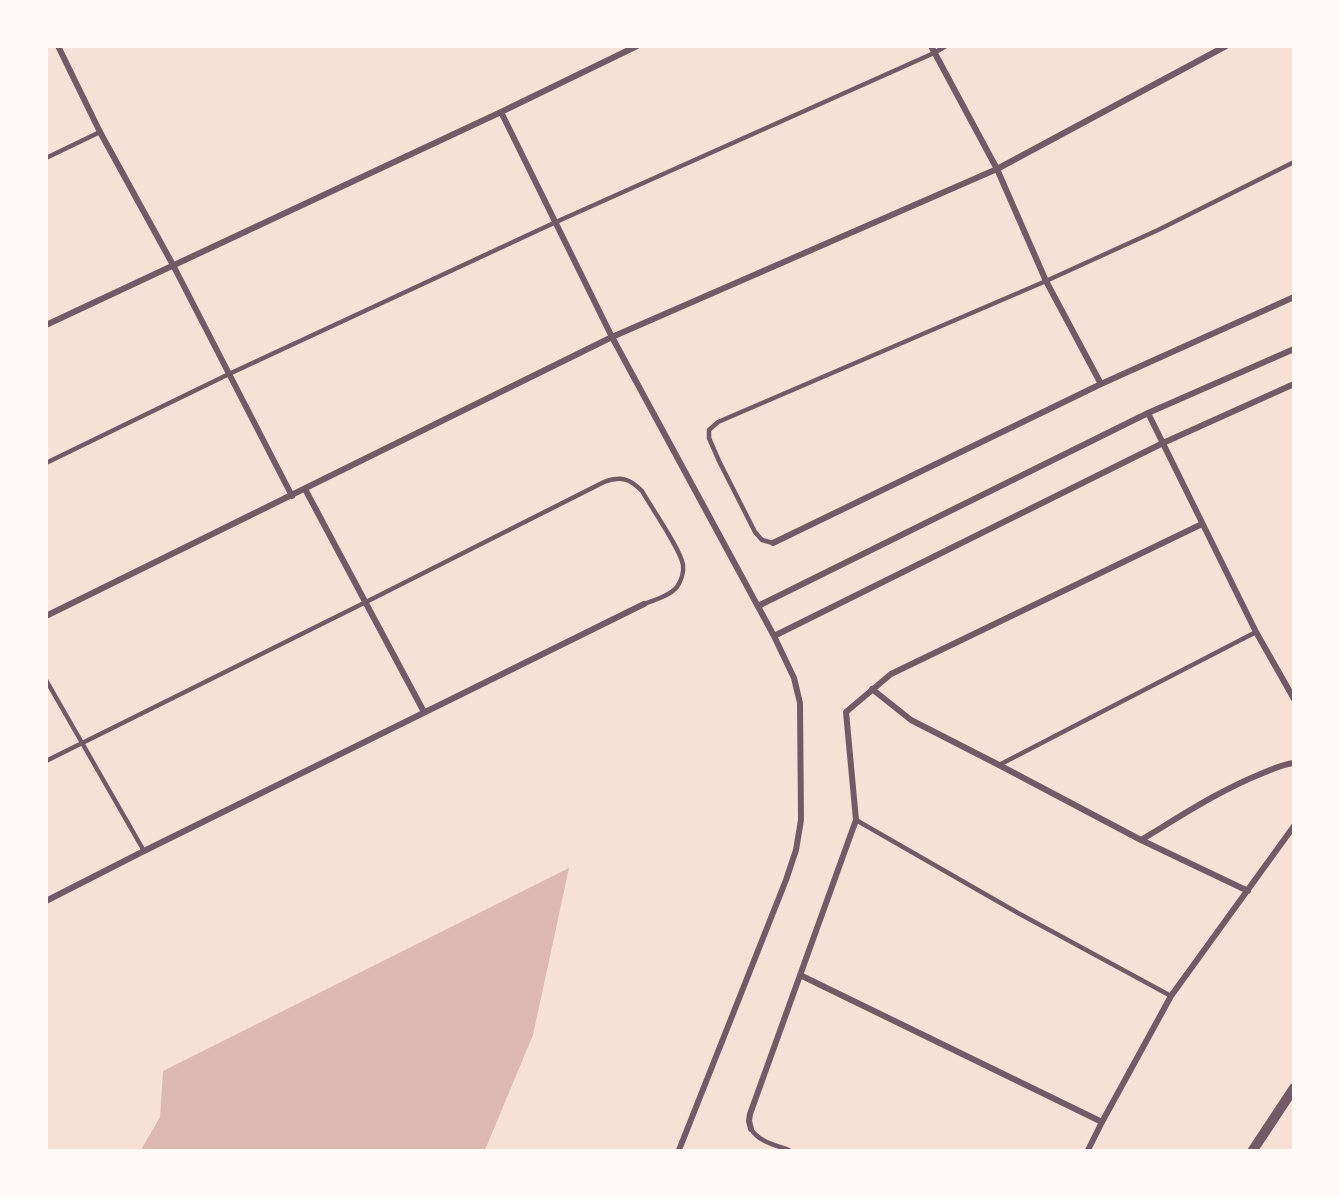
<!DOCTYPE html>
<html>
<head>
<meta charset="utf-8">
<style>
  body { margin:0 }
  #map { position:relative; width:1340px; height:1197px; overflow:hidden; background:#f7e1d7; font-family:Inter,sans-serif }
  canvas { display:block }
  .frame { position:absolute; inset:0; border:48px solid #fffaf5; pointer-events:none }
</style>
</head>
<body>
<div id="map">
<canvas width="1340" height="1197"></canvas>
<div class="frame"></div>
</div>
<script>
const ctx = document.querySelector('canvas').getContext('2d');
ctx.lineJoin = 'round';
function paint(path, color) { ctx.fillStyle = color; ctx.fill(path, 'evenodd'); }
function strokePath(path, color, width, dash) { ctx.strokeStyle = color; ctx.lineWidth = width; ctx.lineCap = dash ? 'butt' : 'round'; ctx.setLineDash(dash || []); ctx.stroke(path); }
const water = new Path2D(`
  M 569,868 L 533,1035 L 485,1150 L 141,1150 L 160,1117 L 163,1071 Z`);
const service = new Path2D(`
  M 46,158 L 100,132
  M 46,463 L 229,374 L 556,222 L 934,53 L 946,46
  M 773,543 L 762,540 L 755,532 L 719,461 L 709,438 L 709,430 L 718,422 L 1046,281 L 1158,230 L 1294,162
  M 46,680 L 144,851
  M 46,761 L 366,602 L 604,482 C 621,476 629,478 642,491 C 651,507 681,550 683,565 C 684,572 681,581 677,587 C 669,596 655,600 644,604
  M 999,765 L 1256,632
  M 856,820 L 1018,913 L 1171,996
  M 751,1129 C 759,1142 775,1145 789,1150`);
const minor = new Path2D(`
  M 58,46 L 100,132 L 173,265 L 292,496
  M 931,46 L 997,169 L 1046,281 L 1101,384
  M 501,112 L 612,337 L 774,636 L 794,678 L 800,703 L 801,820 L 796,850 L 786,880 L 679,1150
  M 46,325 L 501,112 L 637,46
  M 1148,413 L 1256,632 L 1294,699
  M 305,489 L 424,712
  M 773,543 L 1101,384 L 1294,297
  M 758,606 L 1148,413 L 1294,349
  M 46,616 L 612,337 L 997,169 L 1226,46
  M 774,636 L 1163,443 L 1294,384
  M 872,689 L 911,720 L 999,765 L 1141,840 L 1248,891
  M 1141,840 C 1181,816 1220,790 1263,773 C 1273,769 1283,764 1294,763
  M 46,901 L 144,851 L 644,604
  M 800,975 L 1102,1122
  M 751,1129 L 749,1121 L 750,1114 L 856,820 L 846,712 L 891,674 L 1202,524
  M 1088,1150 L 1102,1122 L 1171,996 L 1294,826`);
const tertiary = new Path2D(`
  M 1253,1150 L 1294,1088`);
paint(water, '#dcb8b0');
strokePath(service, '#755966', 4.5);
strokePath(minor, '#755966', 6);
strokePath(tertiary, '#755966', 10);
</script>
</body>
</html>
